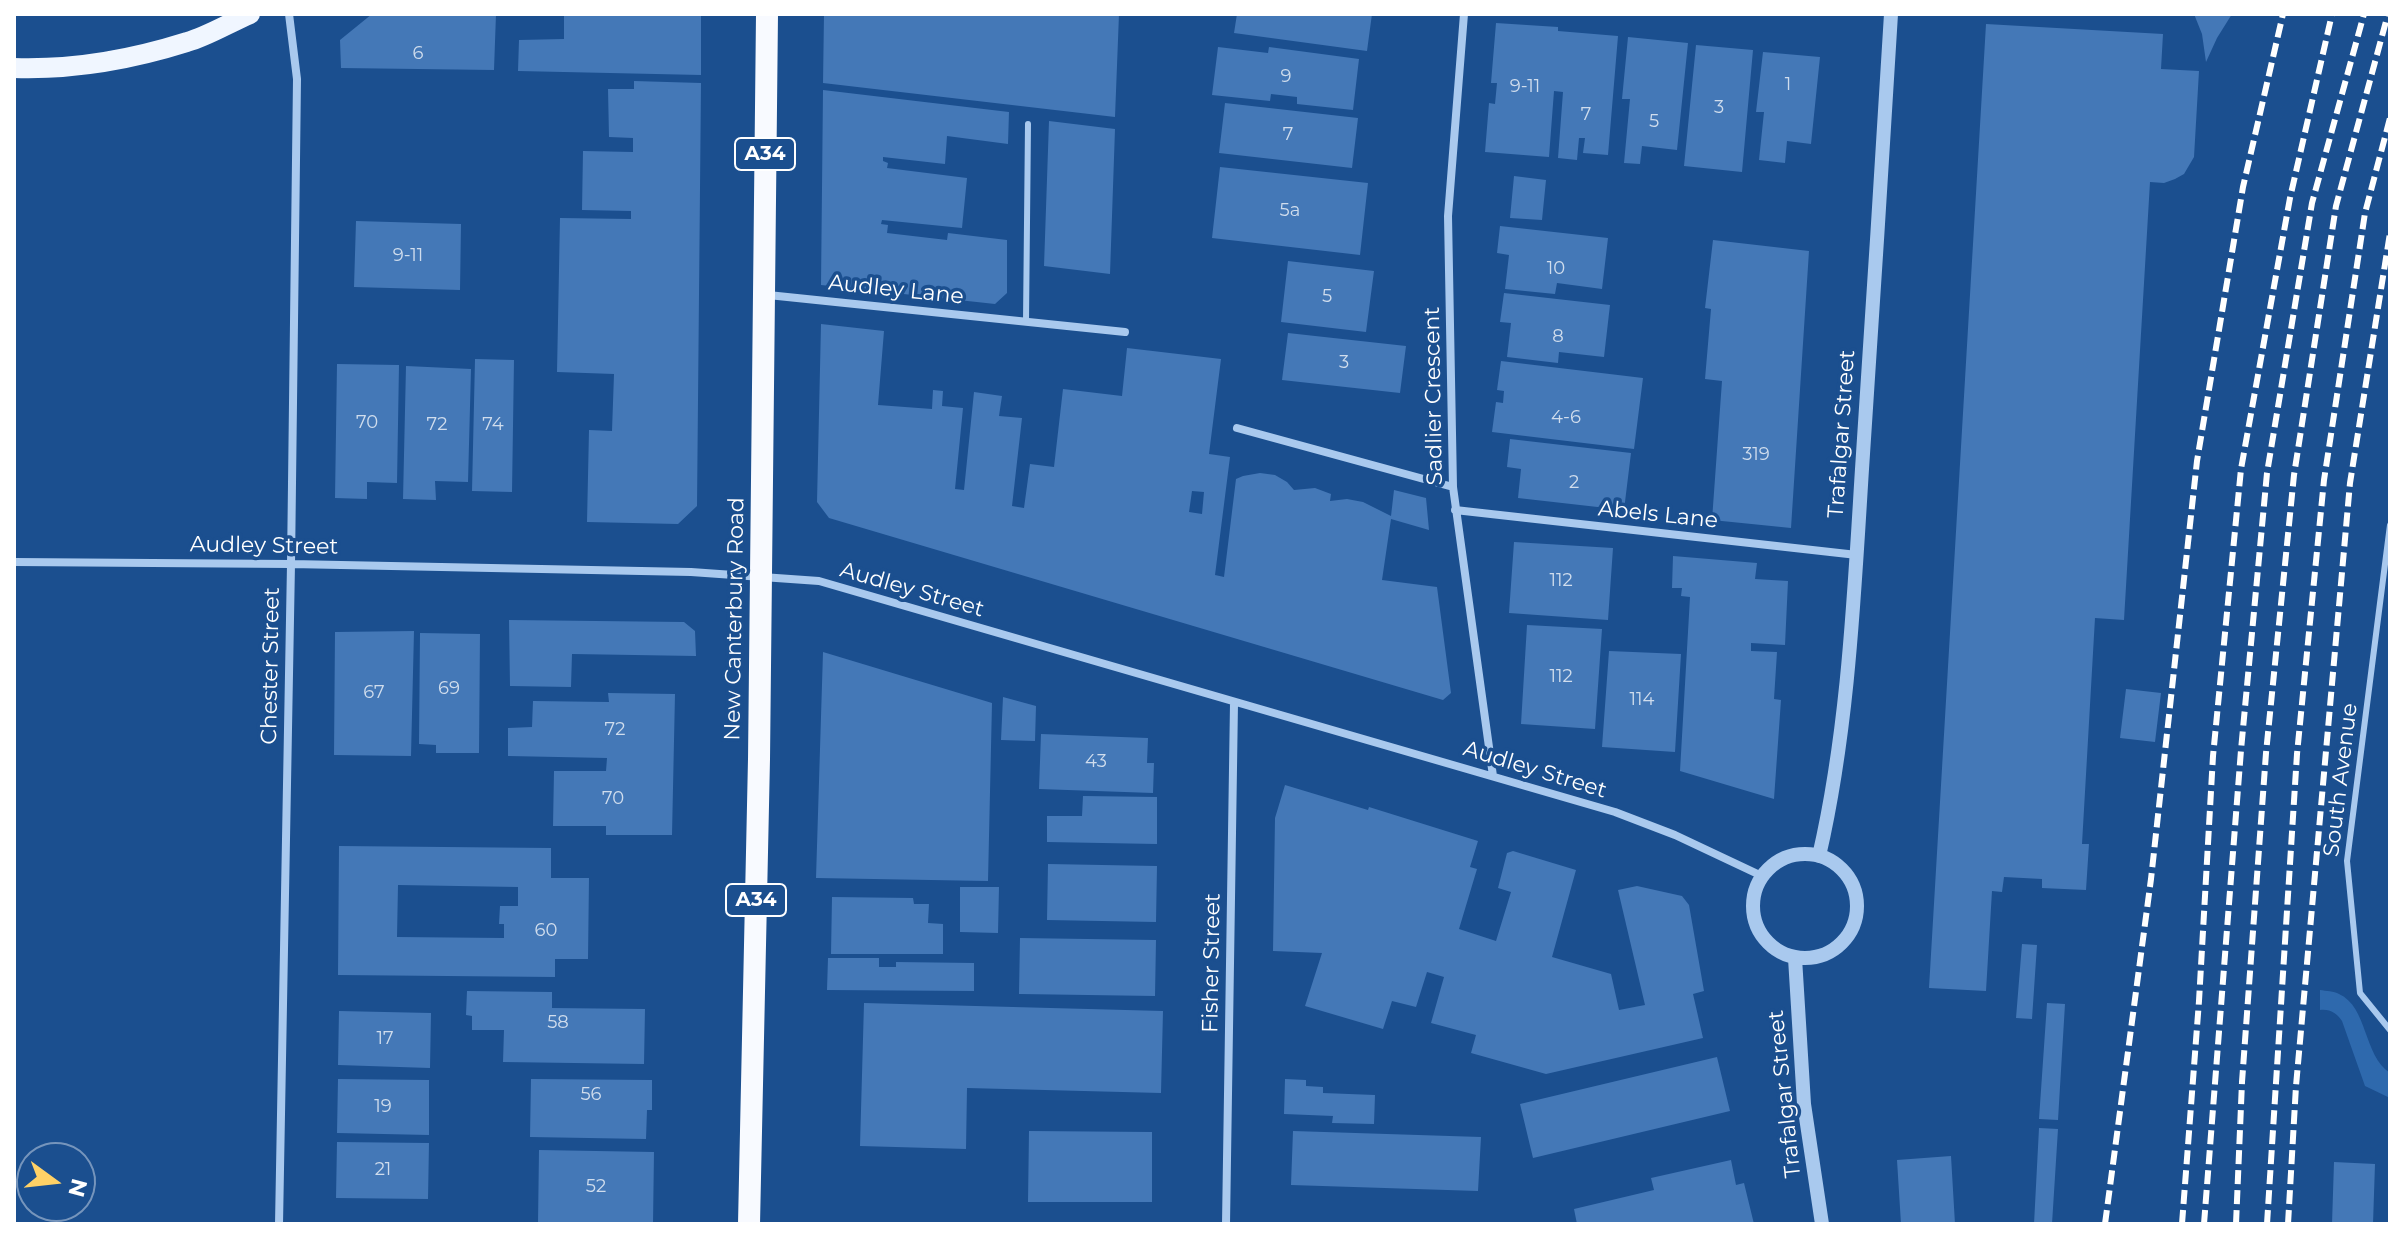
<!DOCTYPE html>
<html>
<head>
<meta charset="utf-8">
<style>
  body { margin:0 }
  #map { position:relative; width:2404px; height:1238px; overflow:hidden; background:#1b4f8f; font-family:Montserrat,sans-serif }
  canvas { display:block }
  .frame { position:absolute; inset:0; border:16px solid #fff; pointer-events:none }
  .north { position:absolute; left:16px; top:1142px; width:80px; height:80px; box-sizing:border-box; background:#1b4f8f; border:2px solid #7695bc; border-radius:50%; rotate:105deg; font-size:22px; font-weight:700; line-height:32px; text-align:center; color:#fff }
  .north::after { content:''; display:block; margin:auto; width:28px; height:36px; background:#ffd166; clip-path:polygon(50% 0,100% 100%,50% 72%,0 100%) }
</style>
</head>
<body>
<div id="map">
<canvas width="2404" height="1238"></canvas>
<div class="frame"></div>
<div class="north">N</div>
</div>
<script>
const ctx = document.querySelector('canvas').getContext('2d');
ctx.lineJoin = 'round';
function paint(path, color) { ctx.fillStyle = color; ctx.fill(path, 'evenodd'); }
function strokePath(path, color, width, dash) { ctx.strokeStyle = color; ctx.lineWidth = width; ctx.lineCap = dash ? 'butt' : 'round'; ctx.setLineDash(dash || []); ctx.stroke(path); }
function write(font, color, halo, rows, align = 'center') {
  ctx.font = font + ' Montserrat,sans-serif'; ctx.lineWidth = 7; ctx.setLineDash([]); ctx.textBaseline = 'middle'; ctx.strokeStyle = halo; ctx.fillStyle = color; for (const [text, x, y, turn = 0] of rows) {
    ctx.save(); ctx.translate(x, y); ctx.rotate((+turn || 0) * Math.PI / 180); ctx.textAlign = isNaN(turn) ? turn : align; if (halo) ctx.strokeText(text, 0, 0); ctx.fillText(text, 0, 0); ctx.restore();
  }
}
const green = new Path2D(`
  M 2320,990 C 2326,991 2334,991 2339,994 C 2368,1007 2363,1055 2390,1073 L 2390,1098 L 2365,1086 L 2342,1021 C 2336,1013 2331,1009 2320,1010 Z`);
const building = new Path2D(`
  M 372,14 L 496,14 L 494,70 L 341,68 L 340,40 Z
  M 564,14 L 701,14 L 701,75 L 518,71 L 519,40 L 564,39 Z
  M 824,14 L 1119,14 L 1115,117 L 823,83 Z
  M 1237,14 L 1372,14 L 1367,51 L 1234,33 Z
  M 2194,14 L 2232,14 L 2217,38 L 2206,62 L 2202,34 Z
  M 1496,23 L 1558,27 L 1558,31 L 1618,36 L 1608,155 L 1583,153 L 1585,138 L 1579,138 L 1577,160 L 1558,158 L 1563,92 L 1554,91 L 1549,157 L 1485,152 L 1489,103 L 1495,104 L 1497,83 L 1491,83 Z
  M 1986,24 L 2163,34 L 2161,69 L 2199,71 L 2194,157 L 2184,174 L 2175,179 L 2164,183 L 2150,182 L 2124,620 L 2095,618 L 2082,844 L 2089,844 L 2086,890 L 2042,888 L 2042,879 L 2004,877 L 2002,892 L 1992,891 L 1986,991 L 1929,988 Z
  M 1628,37 L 1688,43 L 1677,150 L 1642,146 L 1640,164 L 1624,163 L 1630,99 L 1622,99 Z
  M 1696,45 L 1753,50 L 1742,172 L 1684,166 Z
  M 1218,47 L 1268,53 L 1269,47 L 1359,59 L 1353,110 L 1297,104 L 1297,97 L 1271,94 L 1270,101 L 1212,95 Z
  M 1763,52 L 1820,57 L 1811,144 L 1787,141 L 1785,163 L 1759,160 L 1764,112 L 1756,112 Z
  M 634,81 L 701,83 L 697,506 L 678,524 L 587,522 L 589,430 L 612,431 L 614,374 L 557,372 L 560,218 L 631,219 L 631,211 L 582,210 L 583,151 L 633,152 L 633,138 L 609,137 L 608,89 L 634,89 Z
  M 823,90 L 1009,112 L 1008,144 L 947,136 L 945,164 L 883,157 L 883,161 L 888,163 L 887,168 L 967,178 L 962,228 L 882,220 L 881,224 L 888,225 L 887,233 L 947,240 L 948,233 L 1007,240 L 1007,293 L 995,304 L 821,285 Z
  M 1225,103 L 1358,118 L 1352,168 L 1219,153 Z
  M 1049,121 L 1115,129 L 1110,274 L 1044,266 Z
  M 1220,167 L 1368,183 L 1360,255 L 1212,238 Z
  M 1514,176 L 1546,180 L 1542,220 L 1510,218 Z
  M 356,221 L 461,224 L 460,290 L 354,287 Z
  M 1500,226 L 1608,238 L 1602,289 L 1557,283 L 1555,294 L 1505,289 L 1509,255 L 1497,253 Z
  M 1713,240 L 1809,251 L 1791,528 L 1712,520 L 1722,381 L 1705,379 L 1711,309 L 1705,308 Z
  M 1288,261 L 1374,271 L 1366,332 L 1281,322 Z
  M 1504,293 L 1610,305 L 1604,357 L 1559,352 L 1558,363 L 1507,357 L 1511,323 L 1500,322 Z
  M 821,324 L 884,331 L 878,405 L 932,409 L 933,390 L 943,391 L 942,406 L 963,408 L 955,489 L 964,490 L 974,392 L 1002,396 L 999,416 L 1022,418 L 1012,506 L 1024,508 L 1030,464 L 1054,467 L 1063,389 L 1122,396 L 1127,348 L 1221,359 L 1209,454 L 1230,457 L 1215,575 L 1224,577 L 1236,479 L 1243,476 L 1260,473 L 1275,475 L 1287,482 L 1294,490 L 1315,488 L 1331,494 L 1330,501 L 1347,499 L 1363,502 L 1391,516 L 1394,490 L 1426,498 L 1429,530 L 1391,519 L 1382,580 L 1437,587 L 1451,693 L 1443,700 L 829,518 L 817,502 ZM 1192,491 L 1204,492 L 1202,514 L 1189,512 Z
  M 1288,333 L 1406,346 L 1400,393 L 1282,380 Z
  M 475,359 L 514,360 L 512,492 L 472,491 Z
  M 1501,361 L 1643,378 L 1634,449 L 1492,432 L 1496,402 L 1503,403 L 1504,391 L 1497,390 Z
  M 337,364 L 399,365 L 397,483 L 367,482 L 367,499 L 335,498 Z
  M 406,366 L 471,369 L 468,482 L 435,481 L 436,500 L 403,499 Z
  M 1510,439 L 1631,453 L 1624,510 L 1518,498 L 1521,469 L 1507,467 Z
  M 1514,542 L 1613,548 L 1608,620 L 1509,613 Z
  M 1673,556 L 1757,563 L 1755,579 L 1788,581 L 1785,645 L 1751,643 L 1751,651 L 1777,652 L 1774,699 L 1781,700 L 1774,799 L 1680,771 L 1690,597 L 1681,596 L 1682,588 L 1672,588 Z
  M 509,620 L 684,622 L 695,631 L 696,656 L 572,654 L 571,687 L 510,686 Z
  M 1527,625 L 1602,629 L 1595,729 L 1521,724 Z
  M 414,631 L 411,756 L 334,755 L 335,632 Z
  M 420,633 L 480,634 L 479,753 L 436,753 L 436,745 L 419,744 Z
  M 1609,651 L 1681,654 L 1675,752 L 1602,747 Z
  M 823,652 L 992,703 L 988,881 L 816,878 Z
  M 2126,689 L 2161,693 L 2155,742 L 2120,738 Z
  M 608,693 L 675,694 L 672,835 L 606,835 L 606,826 L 553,826 L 554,771 L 606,771 L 607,758 L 508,756 L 508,728 L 532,727 L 533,701 L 609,702 Z
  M 1003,697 L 1036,706 L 1035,741 L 1001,740 Z
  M 1041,734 L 1148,738 L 1147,763 L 1154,763 L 1153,793 L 1039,789 Z
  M 1285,785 L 1368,810 L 1369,807 L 1478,841 L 1470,867 L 1477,869 L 1459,929 L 1496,941 L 1511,892 L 1498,888 L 1507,853 L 1513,851 L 1576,870 L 1552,957 L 1611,974 L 1619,1010 L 1645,1005 L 1618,890 L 1637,886 L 1682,896 L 1689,905 L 1704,991 L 1693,994 L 1703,1038 L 1546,1074 L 1471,1053 L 1476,1035 L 1431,1023 L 1444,977 L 1427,972 L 1416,1007 L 1392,1001 L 1383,1029 L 1305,1006 L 1322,953 L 1273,951 L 1275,818 Z
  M 1083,796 L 1157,797 L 1157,844 L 1047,842 L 1047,816 L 1082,816 Z
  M 339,846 L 551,848 L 551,878 L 589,878 L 588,959 L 555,959 L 555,977 L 338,975 ZM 398,885 L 518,887 L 518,906 L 500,906 L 499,924 L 504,924 L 504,938 L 397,937 Z
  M 1048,864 L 1157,866 L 1156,922 L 1047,920 Z
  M 960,887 L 999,887 L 998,933 L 960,932 Z
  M 832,897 L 913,898 L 914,904 L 929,904 L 928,923 L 943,924 L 943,954 L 831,954 Z
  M 1020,938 L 1156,940 L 1155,996 L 1019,994 Z
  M 2022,944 L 2037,945 L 2032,1019 L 2016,1018 Z
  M 828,958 L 879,958 L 879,967 L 896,967 L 896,962 L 974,963 L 974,991 L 827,990 Z
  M 467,991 L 552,992 L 552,1008 L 645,1009 L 644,1064 L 503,1062 L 504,1030 L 472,1030 L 472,1016 L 466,1015 Z
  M 864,1003 L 1163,1011 L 1161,1093 L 967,1088 L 966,1149 L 860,1146 Z
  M 2047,1003 L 2065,1004 L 2058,1120 L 2039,1119 Z
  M 339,1011 L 431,1013 L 430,1068 L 338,1065 Z
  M 1717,1057 L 1730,1111 L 1533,1158 L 1520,1104 Z
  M 338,1079 L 429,1080 L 429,1135 L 337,1133 Z
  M 531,1079 L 652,1080 L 652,1110 L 647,1110 L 646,1139 L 530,1137 Z
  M 1285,1079 L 1306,1080 L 1306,1086 L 1323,1087 L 1323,1093 L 1375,1095 L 1374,1124 L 1332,1123 L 1333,1116 L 1284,1114 Z
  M 2039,1128 L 2058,1129 L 2052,1224 L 2034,1224 Z
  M 1029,1131 L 1152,1132 L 1152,1202 L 1028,1202 Z
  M 1293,1131 L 1481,1137 L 1478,1191 L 1291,1185 Z
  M 337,1142 L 429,1143 L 428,1199 L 336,1198 Z
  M 539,1150 L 654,1152 L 653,1224 L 538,1223 Z
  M 1951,1156 L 1955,1224 L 1901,1224 L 1897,1160 Z
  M 1731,1160 L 1736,1185 L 1744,1183 L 1754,1224 L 1577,1224 L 1574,1209 L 1654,1190 L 1651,1178 Z
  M 2334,1162 L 2375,1164 L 2373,1224 L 2332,1224 Z`);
const service = new Path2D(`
  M 1026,321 L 1028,124
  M 2390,525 L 2347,861 L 2360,993 L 2390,1030`);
const minor = new Path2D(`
  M 1464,14 L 1448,216 L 1453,487 L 1493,776
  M 768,295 L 1125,332
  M 1237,428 L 1453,487
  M 1455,510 L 1857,555
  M 14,562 L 291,564 L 691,572 L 819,581 L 1615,812 L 1675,835 L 1762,876
  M 279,1224 L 291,564 L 297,79 L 289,14
  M 1226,1224 L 1234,703`);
const tertiary = new Path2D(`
  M1753 906a52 52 0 1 1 104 0a52 52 0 1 1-104 0Z
  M 1819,856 C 1848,731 1854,597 1862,469 C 1872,317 1882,166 1891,14
  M 1795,958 L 1804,1104 L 1822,1224`);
const primary = new Path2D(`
  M 14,68 C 74,70 130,60 187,42 C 208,36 229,23 250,14`);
const trunk = new Path2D(`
  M 749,1224 L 759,759 L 767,14`);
const rail = new Path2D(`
  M 2105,1224 L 2151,879 L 2197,461 L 2243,187 L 2283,14
  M 2182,1224 L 2199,1001 L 2213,756 L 2241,469 L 2290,198 L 2332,14
  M 2204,1224 L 2241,750 L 2267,473 L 2312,203 L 2364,14
  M 2236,1224 L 2242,1082 L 2266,753 L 2294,475 L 2336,206 L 2388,14
  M 2267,1224 L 2297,754 L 2324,480 L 2365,213 L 2390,118
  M 2288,1224 L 2296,1086 L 2350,483 L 2390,233`);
const numberNames = [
  ["6",418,54],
  ["9",1286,77],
  ["1",1788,85],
  ["9-11",1525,87],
  ["3",1719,108],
  ["7",1586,115],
  ["5",1654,122],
  ["7",1288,135],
  ["5a",1290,211],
  ["9-11",408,256],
  ["10",1556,269],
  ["5",1327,297],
  ["8",1558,337],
  ["3",1344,363],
  ["4-6",1566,418],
  ["70",367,423],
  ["72",437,425],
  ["74",493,425],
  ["319",1756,455],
  ["2",1574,483],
  ["112",1561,581],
  ["112",1561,677],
  ["69",449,689],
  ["67",374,693],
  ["114",1642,700],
  ["72",615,730],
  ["43",1096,762],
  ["70",613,799],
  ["60",546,931],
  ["58",558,1023],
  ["17",385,1039],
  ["56",591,1095],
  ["19",383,1107],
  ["21",383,1170],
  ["52",596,1187]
];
const shields = [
  [765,154,60],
  [756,900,60]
];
const shieldNames = [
  ["A34",765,154],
  ["A34",756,900]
];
const streetNames = [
  ["Audley Lane",896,290,6],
  ["Sadlier Crescent",1434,396,-91],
  ["Trafalgar Street",1842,434,-86],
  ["Abels Lane",1658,515,6],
  ["Audley Street",264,546,1],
  ["Audley Street",912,590,16],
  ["New Canterbury Road",735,619,-89],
  ["Chester Street",271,666,-89],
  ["Audley Street",1535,770,17],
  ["South Avenue",2341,780,-83],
  ["Fisher Street",1212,963,-89],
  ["Trafalgar Street",1785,1094,-96]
];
paint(green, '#2e69ad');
paint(building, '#4478b7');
strokePath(service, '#a9c9ee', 6);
strokePath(minor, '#a9c9ee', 8);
strokePath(tertiary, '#a9c9ee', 14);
strokePath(primary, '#f0f6ff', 20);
strokePath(trunk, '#f8faff', 22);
strokePath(rail, '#fff', 6, [14, 6]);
write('18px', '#d0dded', null, numberNames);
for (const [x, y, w] of shields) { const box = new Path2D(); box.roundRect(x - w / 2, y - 16, w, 32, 6); ctx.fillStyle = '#1b4f8f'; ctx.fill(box); strokePath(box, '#fff', 2); }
write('bold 20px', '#fff', null, shieldNames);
write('22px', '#fff', '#1b4f8f', streetNames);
</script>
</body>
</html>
